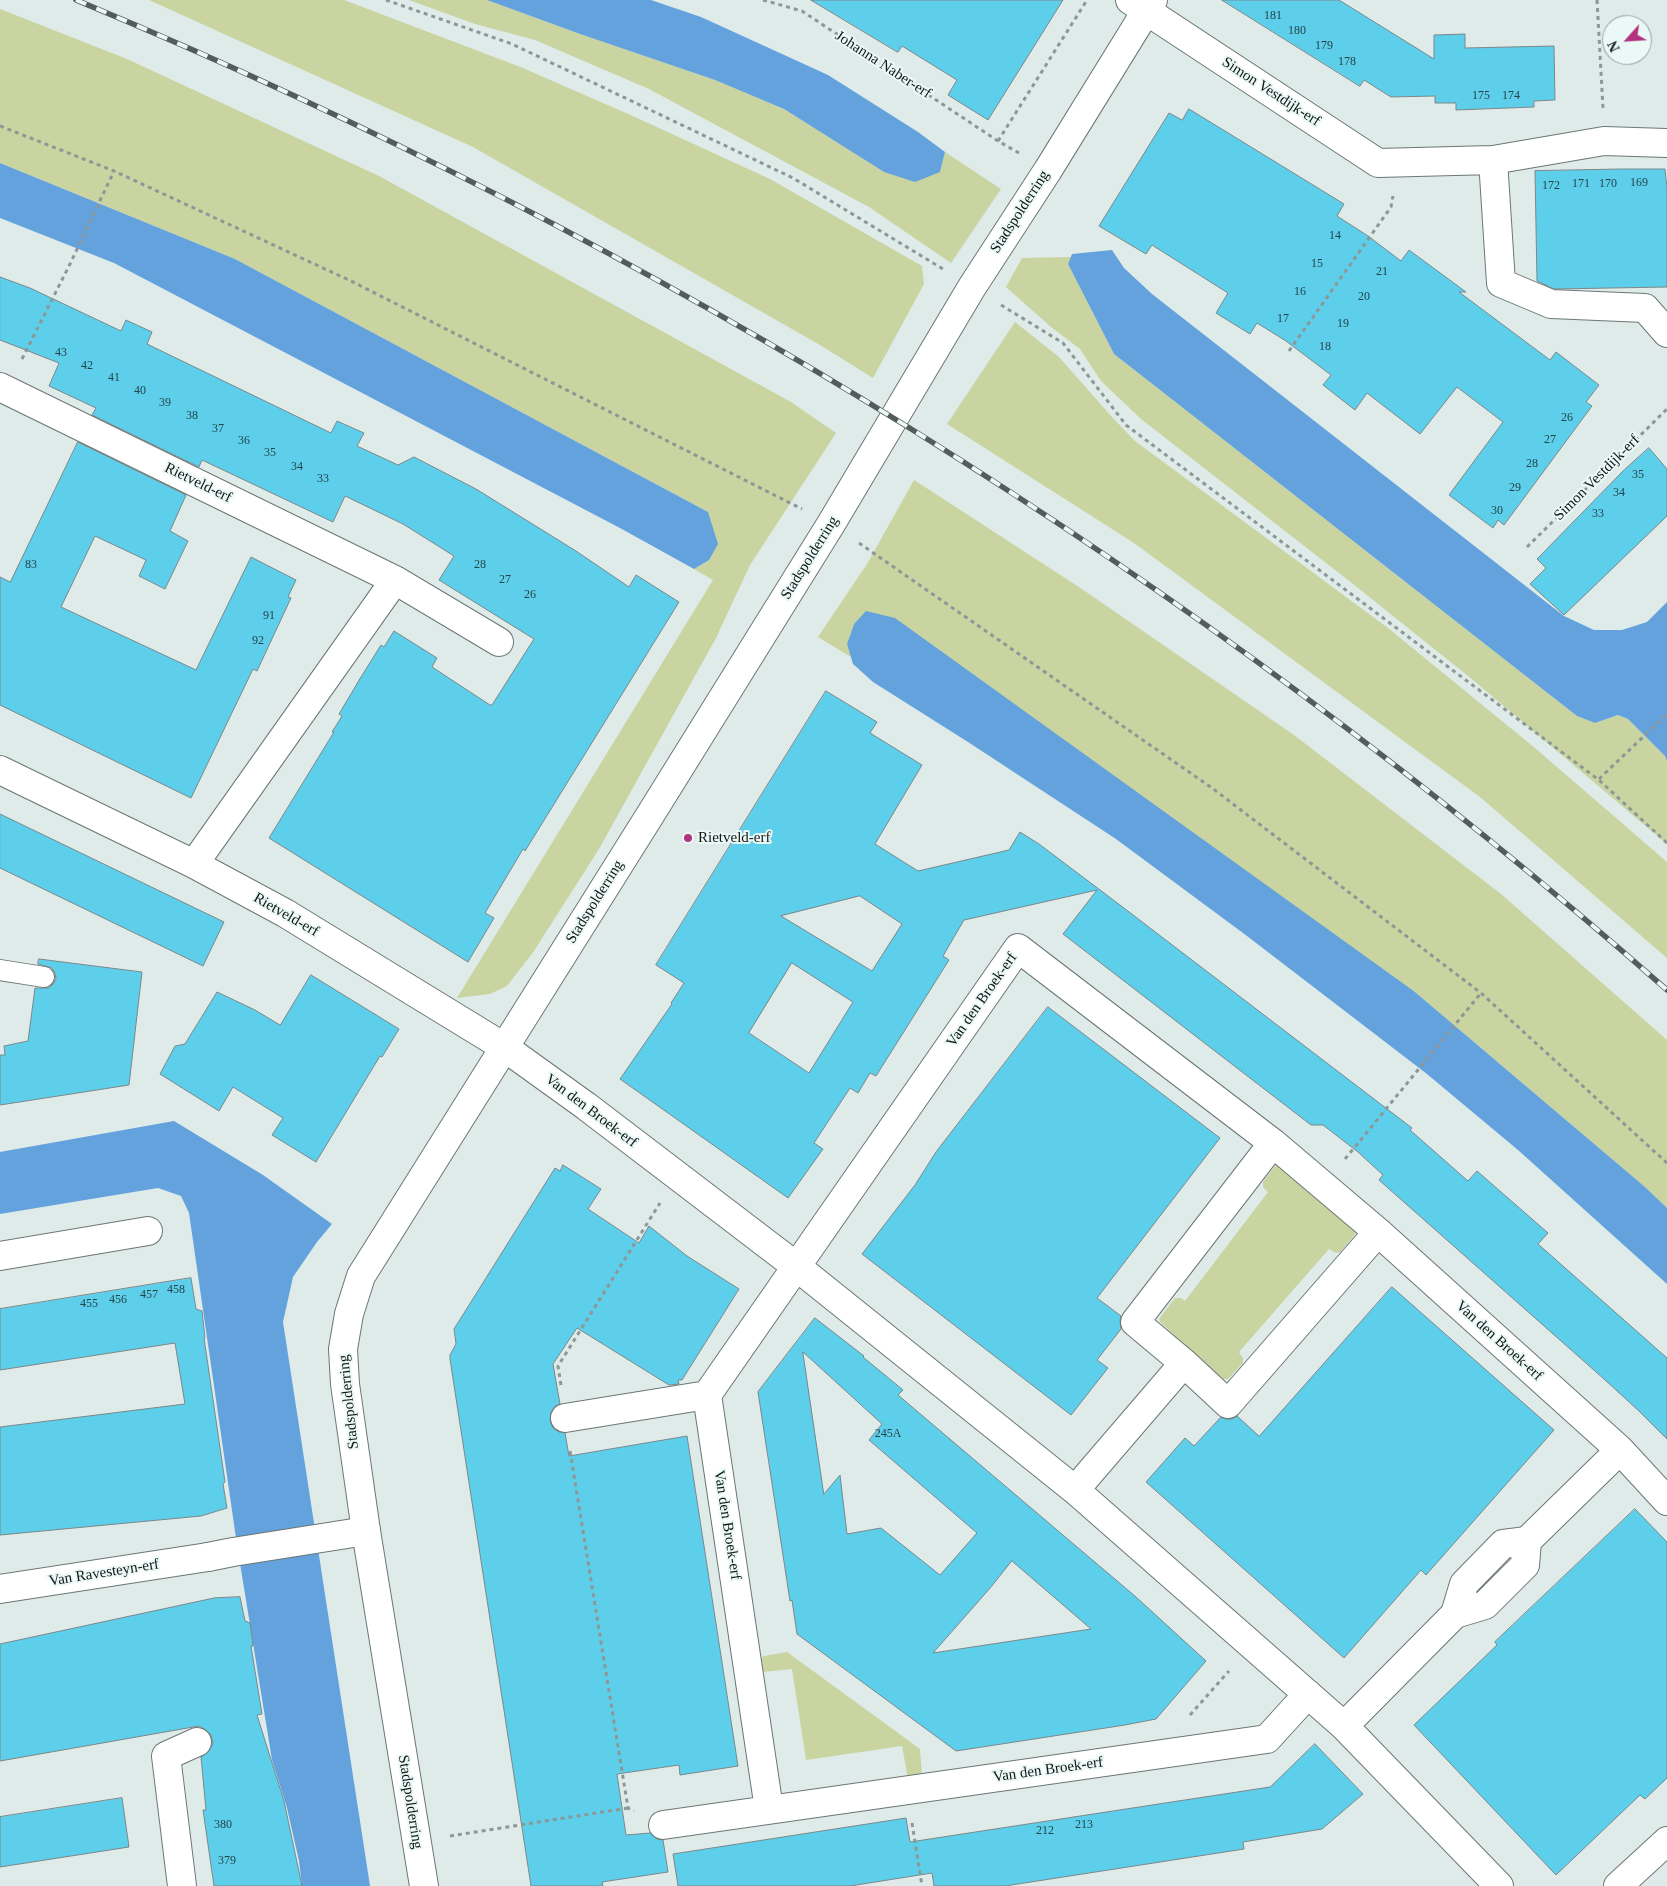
<!DOCTYPE html>
<html>
<head>
<meta charset="utf-8">
<style>
  body { margin:0 }
  #map { position:relative; width:1667px; height:1886px; overflow:hidden; background:#deebe9; font-family:"Times New Roman",serif }
  canvas { display:block }
  .north { position:absolute; left:1602px; top:15px; width:50px; height:50px; box-sizing:border-box; background:#ebf9f6; border:1px solid #949e9c; border-radius:50%; rotate:244deg; font-size:14px; font-weight:700; line-height:20px; text-align:center; color:#111515 }
  .north::after { content:''; display:block; margin:auto; width:18px; height:22px; background:#b23380; clip-path:polygon(50% 0,100% 100%,50% 72%,0 100%) }
</style>
</head>
<body>
<div id="map">
<canvas width="1667" height="1886"></canvas>
<div class="north">N</div>
</div>
<script>
const ctx = document.querySelector('canvas').getContext('2d');
ctx.lineJoin = 'round';
function paint(path, color) { ctx.fillStyle = color; ctx.fill(path, 'evenodd'); }
function strokePath(path, color, width, dash) { ctx.strokeStyle = color; ctx.lineWidth = width; ctx.lineCap = dash ? 'butt' : 'round'; ctx.setLineDash(dash || []); ctx.stroke(path); }
function write(font, color, halo, rows, align = 'center') {
  ctx.font = font + ' "Times New Roman",serif'; ctx.lineWidth = 4; ctx.setLineDash([]); ctx.textBaseline = 'middle'; ctx.strokeStyle = halo; ctx.fillStyle = color; for (const [text, x, y, turn = 0] of rows) {
    ctx.save(); ctx.translate(x, y); ctx.rotate((+turn || 0) * Math.PI / 180); ctx.textAlign = isNaN(turn) ? turn : align; if (halo) ctx.strokeText(text, 0, 0); ctx.fillText(text, 0, 0); ctx.restore();
  }
}
const green = new Path2D(`
  M 149,0 L 344,0 L 523,68 L 635,117 L 770,179 L 922,266 L 924,284 L 873,378 L 820,345 L 473,147 Z
  M 409,0 L 487,0 L 580,34 L 715,80 L 784,109 L 884,172 L 940,172 L 945,152 L 1001,189 L 951,263 L 869,207 L 649,89 L 535,40 L 475,24 Z
  M 0,9 L 127,59 L 379,176 L 791,402 L 836,433 L 750,565 L 716,638 L 599,849 L 534,951 L 507,986 L 490,994 L 457,998 L 713,580 L 694,569 L 709,560 L 708,512 L 235,259 L 0,163 Z
  M 1071,257 L 1068,264 L 1114,354 L 1577,716 L 1595,723 L 1618,715 L 1628,719 L 1665,756 L 1667,761 L 1667,844 L 1473,680 L 1348,580 L 1141,419 L 1101,381 L 1080,349 L 1051,327 L 1006,287 L 1022,258 Z
  M 1015,322 L 1059,357 L 1112,417 L 1135,441 L 1388,628 L 1535,748 L 1667,862 L 1667,958 L 1480,797 L 1134,543 L 947,424 Z
  M 914,480 L 1079,587 L 1294,735 L 1501,894 L 1667,1040 L 1667,1208 L 1645,1187 L 1415,992 L 854,624 L 847,644 L 851,657 L 818,637 L 867,564 Z
  M 1278,1164 L 1356,1230 L 1356,1233 L 1340,1252 L 1336,1253 L 1329,1249 L 1239,1352 L 1243,1358 L 1243,1363 L 1228,1379 L 1222,1379 L 1160,1322 L 1159,1319 L 1175,1298 L 1181,1298 L 1185,1301 L 1268,1192 L 1263,1187 L 1263,1182 L 1275,1166 Z
  M 787,1652 L 920,1749 L 922,1776 L 908,1778 L 902,1746 L 806,1760 L 792,1669 L 762,1672 L 759,1659 L 764,1656 Z`);
const water = new Path2D(`
  M 487,0 L 651,0 L 701,17 L 828,75 L 918,132 L 945,152 L 940,172 L 915,182 L 884,172 L 784,109 L 715,80 L 580,34 Z
  M 0,163 L 235,259 L 708,512 L 718,544 L 709,560 L 694,569 L 620,528 L 114,263 L 0,218 Z
  M 1112,250 L 1124,268 L 1152,294 L 1564,616 L 1594,630 L 1622,630 L 1647,622 L 1667,602 L 1667,761 L 1665,756 L 1628,719 L 1618,715 L 1595,723 L 1577,716 L 1114,354 L 1068,264 L 1072,254 Z
  M 866,611 L 895,618 L 1415,992 L 1645,1187 L 1667,1208 L 1667,1284 L 1518,1150 L 1427,1074 L 1247,936 L 1116,839 L 968,742 L 873,682 L 853,664 L 847,644 L 854,624 Z
  M 174,1121 L 263,1175 L 332,1224 L 317,1242 L 293,1277 L 283,1322 L 370,1886 L 302,1886 L 299,1861 L 287,1808 L 272,1760 L 237,1545 L 189,1213 L 181,1196 L 158,1188 L 0,1214 L 0,1152 Z`);
const building = new Path2D(`
  M 811,0 L 1063,0 L 988,120 L 948,95 L 957,80 L 902,46 L 898,52 Z
  M 1222,0 L 1339,0 L 1434,59 L 1434,35 L 1465,34 L 1465,48 L 1554,46 L 1555,100 L 1534,101 L 1534,107 L 1456,110 L 1456,103 L 1435,103 L 1435,96 L 1391,97 L 1364,80 L 1360,86 Z
  M 1189,109 L 1344,204 L 1337,216 L 1368,236 L 1401,261 L 1409,250 L 1466,292 L 1459,292 L 1550,360 L 1556,352 L 1599,385 L 1586,402 L 1592,406 L 1504,525 L 1498,520 L 1493,528 L 1449,495 L 1503,422 L 1457,387 L 1420,434 L 1367,393 L 1355,410 L 1323,385 L 1331,375 L 1286,341 L 1257,323 L 1250,334 L 1216,313 L 1228,293 L 1152,245 L 1146,254 L 1099,226 L 1169,113 L 1182,120 Z
  M 1622,169 L 1665,169 L 1667,188 L 1667,287 L 1554,289 L 1537,281 L 1535,171 Z
  M 0,277 L 30,288 L 121,331 L 126,320 L 152,332 L 147,344 L 331,433 L 337,421 L 364,433 L 357,446 L 398,465 L 414,457 L 476,489 L 576,551 L 629,587 L 636,575 L 679,602 L 525,851 L 523,849 L 485,913 L 494,918 L 468,962 L 269,838 L 334,732 L 332,732 L 342,716 L 339,714 L 361,677 L 381,645 L 384,647 L 394,631 L 437,658 L 432,667 L 490,705 L 492,705 L 534,639 L 439,580 L 454,556 L 403,524 L 345,496 L 333,522 L 202,460 L 199,467 L 92,415 L 96,408 L 49,386 L 59,363 L 0,340 Z
  M 78,442 L 186,495 L 170,531 L 188,541 L 165,589 L 139,576 L 146,560 L 95,536 L 61,607 L 196,670 L 251,557 L 296,580 L 288,597 L 291,598 L 257,671 L 253,669 L 191,798 L 0,705 L 0,577 L 10,582 Z
  M 1649,448 L 1667,469 L 1667,516 L 1564,615 L 1530,584 L 1546,568 L 1537,559 L 1624,470 Z
  M 826,691 L 877,722 L 870,733 L 922,765 L 875,844 L 918,871 L 1009,850 L 1020,832 L 1039,844 L 1116,902 L 1412,1128 L 1410,1130 L 1468,1181 L 1477,1171 L 1548,1233 L 1538,1244 L 1667,1358 L 1667,1439 L 1640,1412 L 1604,1379 L 1379,1180 L 1383,1175 L 1358,1152 L 1323,1125 L 1311,1125 L 1063,934 L 1097,890 L 964,920 L 943,956 L 949,960 L 876,1076 L 870,1073 L 858,1093 L 850,1088 L 814,1143 L 823,1149 L 788,1198 L 620,1079 L 672,1004 L 671,1003 L 684,983 L 656,965 ZM 860,896 L 902,924 L 872,971 L 781,916 ZM 792,963 L 853,1002 L 809,1073 L 749,1033 Z
  M 0,814 L 224,922 L 203,966 L 0,868 Z
  M 39,959 L 142,972 L 129,1085 L 0,1105 L 0,1055 L 5,1055 L 4,1046 L 28,1041 L 35,988 L 49,988 L 53,984 L 56,979 L 55,973 L 52,968 L 38,964 Z
  M 311,975 L 399,1029 L 382,1057 L 380,1056 L 316,1162 L 272,1135 L 283,1118 L 233,1087 L 219,1111 L 160,1074 L 175,1046 L 185,1044 L 217,992 L 255,1010 L 280,1025 Z
  M 1048,1007 L 1220,1138 L 1097,1298 L 1121,1316 L 1120,1320 L 1121,1329 L 1097,1360 L 1108,1368 L 1071,1415 L 862,1254 L 915,1185 L 936,1152 Z
  M 563,1165 L 601,1189 L 588,1209 L 639,1243 L 649,1226 L 687,1256 L 739,1289 L 682,1380 L 678,1380 L 679,1384 L 669,1385 L 577,1328 L 553,1364 L 560,1404 L 555,1406 L 551,1412 L 550,1421 L 553,1428 L 559,1432 L 565,1433 L 569,1456 L 687,1436 L 738,1766 L 680,1775 L 679,1765 L 617,1774 L 626,1835 L 650,1833 L 657,1839 L 663,1840 L 668,1872 L 602,1882 L 603,1886 L 531,1886 L 450,1359 L 450,1355 L 456,1344 L 454,1329 L 555,1168 L 560,1171 Z
  M 191,1278 L 196,1309 L 202,1311 L 205,1338 L 204,1338 L 225,1482 L 223,1484 L 227,1508 L 201,1516 L 0,1535 L 0,1427 L 185,1404 L 175,1343 L 0,1370 L 0,1309 Z
  M 1392,1287 L 1554,1430 L 1426,1575 L 1421,1570 L 1344,1658 L 1146,1482 L 1185,1438 L 1194,1446 L 1221,1417 L 1225,1419 L 1232,1419 L 1237,1416 L 1259,1436 Z
  M 815,1318 L 864,1356 L 863,1357 L 903,1390 L 898,1395 L 1136,1597 L 1206,1661 L 1156,1719 L 1125,1725 L 956,1751 L 797,1634 L 792,1600 L 790,1601 L 758,1392 ZM 803,1352 L 882,1424 L 869,1440 L 977,1533 L 940,1575 L 881,1528 L 847,1534 L 840,1475 L 824,1494 ZM 1012,1561 L 1091,1629 L 933,1653 L 991,1587 Z
  M 1635,1509 L 1667,1542 L 1667,1778 L 1645,1799 L 1640,1795 L 1556,1875 L 1414,1725 L 1497,1645 L 1495,1642 Z
  M 240,1597 L 245,1621 L 250,1623 L 253,1646 L 251,1646 L 262,1714 L 257,1715 L 284,1801 L 302,1886 L 214,1886 L 203,1810 L 206,1810 L 201,1757 L 209,1751 L 213,1743 L 211,1735 L 206,1730 L 199,1726 L 0,1761 L 0,1644 L 214,1598 Z
  M 1315,1744 L 1363,1794 L 1322,1829 L 1243,1842 L 1244,1849 L 1005,1886 L 934,1886 L 932,1873 L 850,1886 L 678,1886 L 673,1854 L 906,1818 L 910,1842 L 1270,1787 Z
  M 122,1798 L 129,1847 L 0,1867 L 0,1817 Z`);
const path = new Path2D(`
  M 386,0 L 512,44 L 793,178 L 943,269
  M 763,0 L 802,11 L 998,141 L 1019,153
  M 1597,0 L 1603,108
  M 0,126 L 114,171 L 351,281 L 802,509
  M 998,141 L 1087,0
  M 1001,305 L 1063,343 L 1126,425 L 1599,780 L 1667,843
  M 1289,351 L 1391,207 L 1393,196
  M 22,359 L 70,264 L 114,171
  M 859,543 L 1212,788 L 1481,993 L 1667,1163
  M 1527,547 L 1667,409
  M 1599,779 L 1667,714
  M 1345,1159 L 1481,993
  M 561,1385 L 558,1366 L 660,1203
  M 570,1451 L 628,1808 L 634,1811
  M 1190,1715 L 1229,1671
  M 912,1823 L 922,1886
  M 450,1836 L 628,1808`);
const service = new Path2D(`
  M 0,970 L 44,977`);
const pedestrian = new Path2D(`
  M 1527,1541 L 1525,1565 L 1485,1605 L 1455,1614 L 1464,1584 L 1503,1544 Z
  M 208,1557 L 233,1552 L 366,1531`);
const minor = new Path2D(`
  M 1130,0 L 1378,163 L 1493,160 L 1604,141 L 1667,143
  M 1493,160 L 1501,283 L 1551,304 L 1645,308 L 1667,333
  M 0,387 L 395,580 L 499,642
  M 0,770 L 194,864 L 285,913 L 504,1047 L 586,1106 L 797,1267 L 1075,1490 L 1344,1726 L 1499,1886
  M 194,864 L 395,580
  M 0,1256 L 148,1231
  M 1184,1363 L 1135,1322 L 1273,1143
  M 565,1418 L 707,1395
  M 1075,1490 L 1184,1363 L 1228,1404 L 1378,1232
  M 1527,1541 L 1620,1450
  M 0,1589 L 208,1557
  M 1344,1726 L 1455,1614
  M 769,1809 L 707,1395 L 1018,948 L 1273,1143 L 1378,1232 L 1620,1450 L 1667,1501
  M 663,1825 L 1267,1739 L 1308,1694
  M 182,1886 L 166,1756 L 197,1742
  M 1618,1886 L 1667,1841`);
const tertiary = new Path2D(`
  M 424,1886 L 366,1531 L 345,1384 L 343,1349 L 349,1314 L 361,1276 L 652,812 L 831,524 L 972,287 L 1048,170 L 1153,0`);
const rail = new Path2D(`
  M 76,0 C 655,240 1197,576 1667,990`);
const markers = [
  [688,838,5,"#b23380"]
];
const numberNames = [
  ["181",1273,16],
  ["180",1297,31],
  ["179",1324,46],
  ["178",1347,62],
  ["175",1481,96],
  ["174",1511,96],
  ["169",1639,183],
  ["171",1581,184],
  ["170",1608,184],
  ["172",1551,186],
  ["14",1335,236],
  ["15",1317,264],
  ["21",1382,272],
  ["16",1300,292],
  ["20",1364,297],
  ["17",1283,319],
  ["19",1343,324],
  ["18",1325,347],
  ["43",61,353],
  ["42",87,366],
  ["41",114,378],
  ["40",140,391],
  ["39",165,403],
  ["38",192,416],
  ["26",1567,418],
  ["37",218,429],
  ["27",1550,440],
  ["36",244,441],
  ["35",270,453],
  ["28",1532,464],
  ["34",297,467],
  ["35",1638,475],
  ["33",323,479],
  ["29",1515,488],
  ["34",1619,493],
  ["30",1497,511],
  ["33",1598,514],
  ["83",31,565],
  ["28",480,565],
  ["27",505,580],
  ["26",530,595],
  ["91",269,616],
  ["92",258,641],
  ["458",176,1290],
  ["457",149,1295],
  ["456",118,1300],
  ["455",89,1304],
  ["245A",888,1434],
  ["380",223,1825],
  ["213",1084,1825],
  ["212",1045,1831],
  ["379",227,1861]
];
const streetNames = [
  ["Johanna Naber-erf",883,65,33],
  ["Simon Vestdijk-erf",1271,92,33],
  ["Stadspolderring",1020,212,-57],
  ["Simon Vestdijk-erf",1597,478,-45],
  ["Rietveld-erf",198,483,26],
  ["Stadspolderring",810,558,-58],
  ["Stadspolderring",595,902,-58],
  ["Rietveld-erf",286,915,30],
  ["Van den Broek-erf",982,1000,-55],
  ["Van den Broek-erf",591,1111,37],
  ["Van den Broek-erf",1499,1341,42],
  ["Stadspolderring",349,1402,-96],
  ["Van den Broek-erf",727,1525,81],
  ["Van Ravesteyn-erf",104,1573,-9],
  ["Van den Broek-erf",1048,1770,-8],
  ["Stadspolderring",410,1802,81]
];
const poiNames = [
  ["Rietveld-erf",698,838]
];
paint(green, '#c9d4a0');
paint(water, '#64a2de');
paint(building, '#5dcfea');
strokePath(building, '#7b878a', 1);
strokePath(service, '#6b7774', 22);
strokePath(pedestrian, '#6b7774', 30);
strokePath(minor, '#6b7774', 30);
strokePath(tertiary, '#6b7774', 30);
strokePath(path, '#8d9795', 3, [4, 4]);
strokePath(service, '#fff', 20);
strokePath(pedestrian, '#fff', 28);
strokePath(minor, '#fff', 28);
strokePath(tertiary, '#fff', 28);
strokePath(rail, '#545b5b', 5.5);
strokePath(rail, '#ebf9f6', 4, [11]);
for (const [x, y, r, color] of markers) { const dot = new Path2D(); dot.arc(x, y, r, 0, 2 * Math.PI); ctx.fillStyle = color; ctx.fill(dot); strokePath(dot, '#ebf9f6', 2); }
write('12px', '#24444a', null, numberNames);
write('15px', '#111515', '#ebf9f6', streetNames);
write('15px', '#111515', '#ebf9f6', poiNames, 'left');
</script>
</body>
</html>
